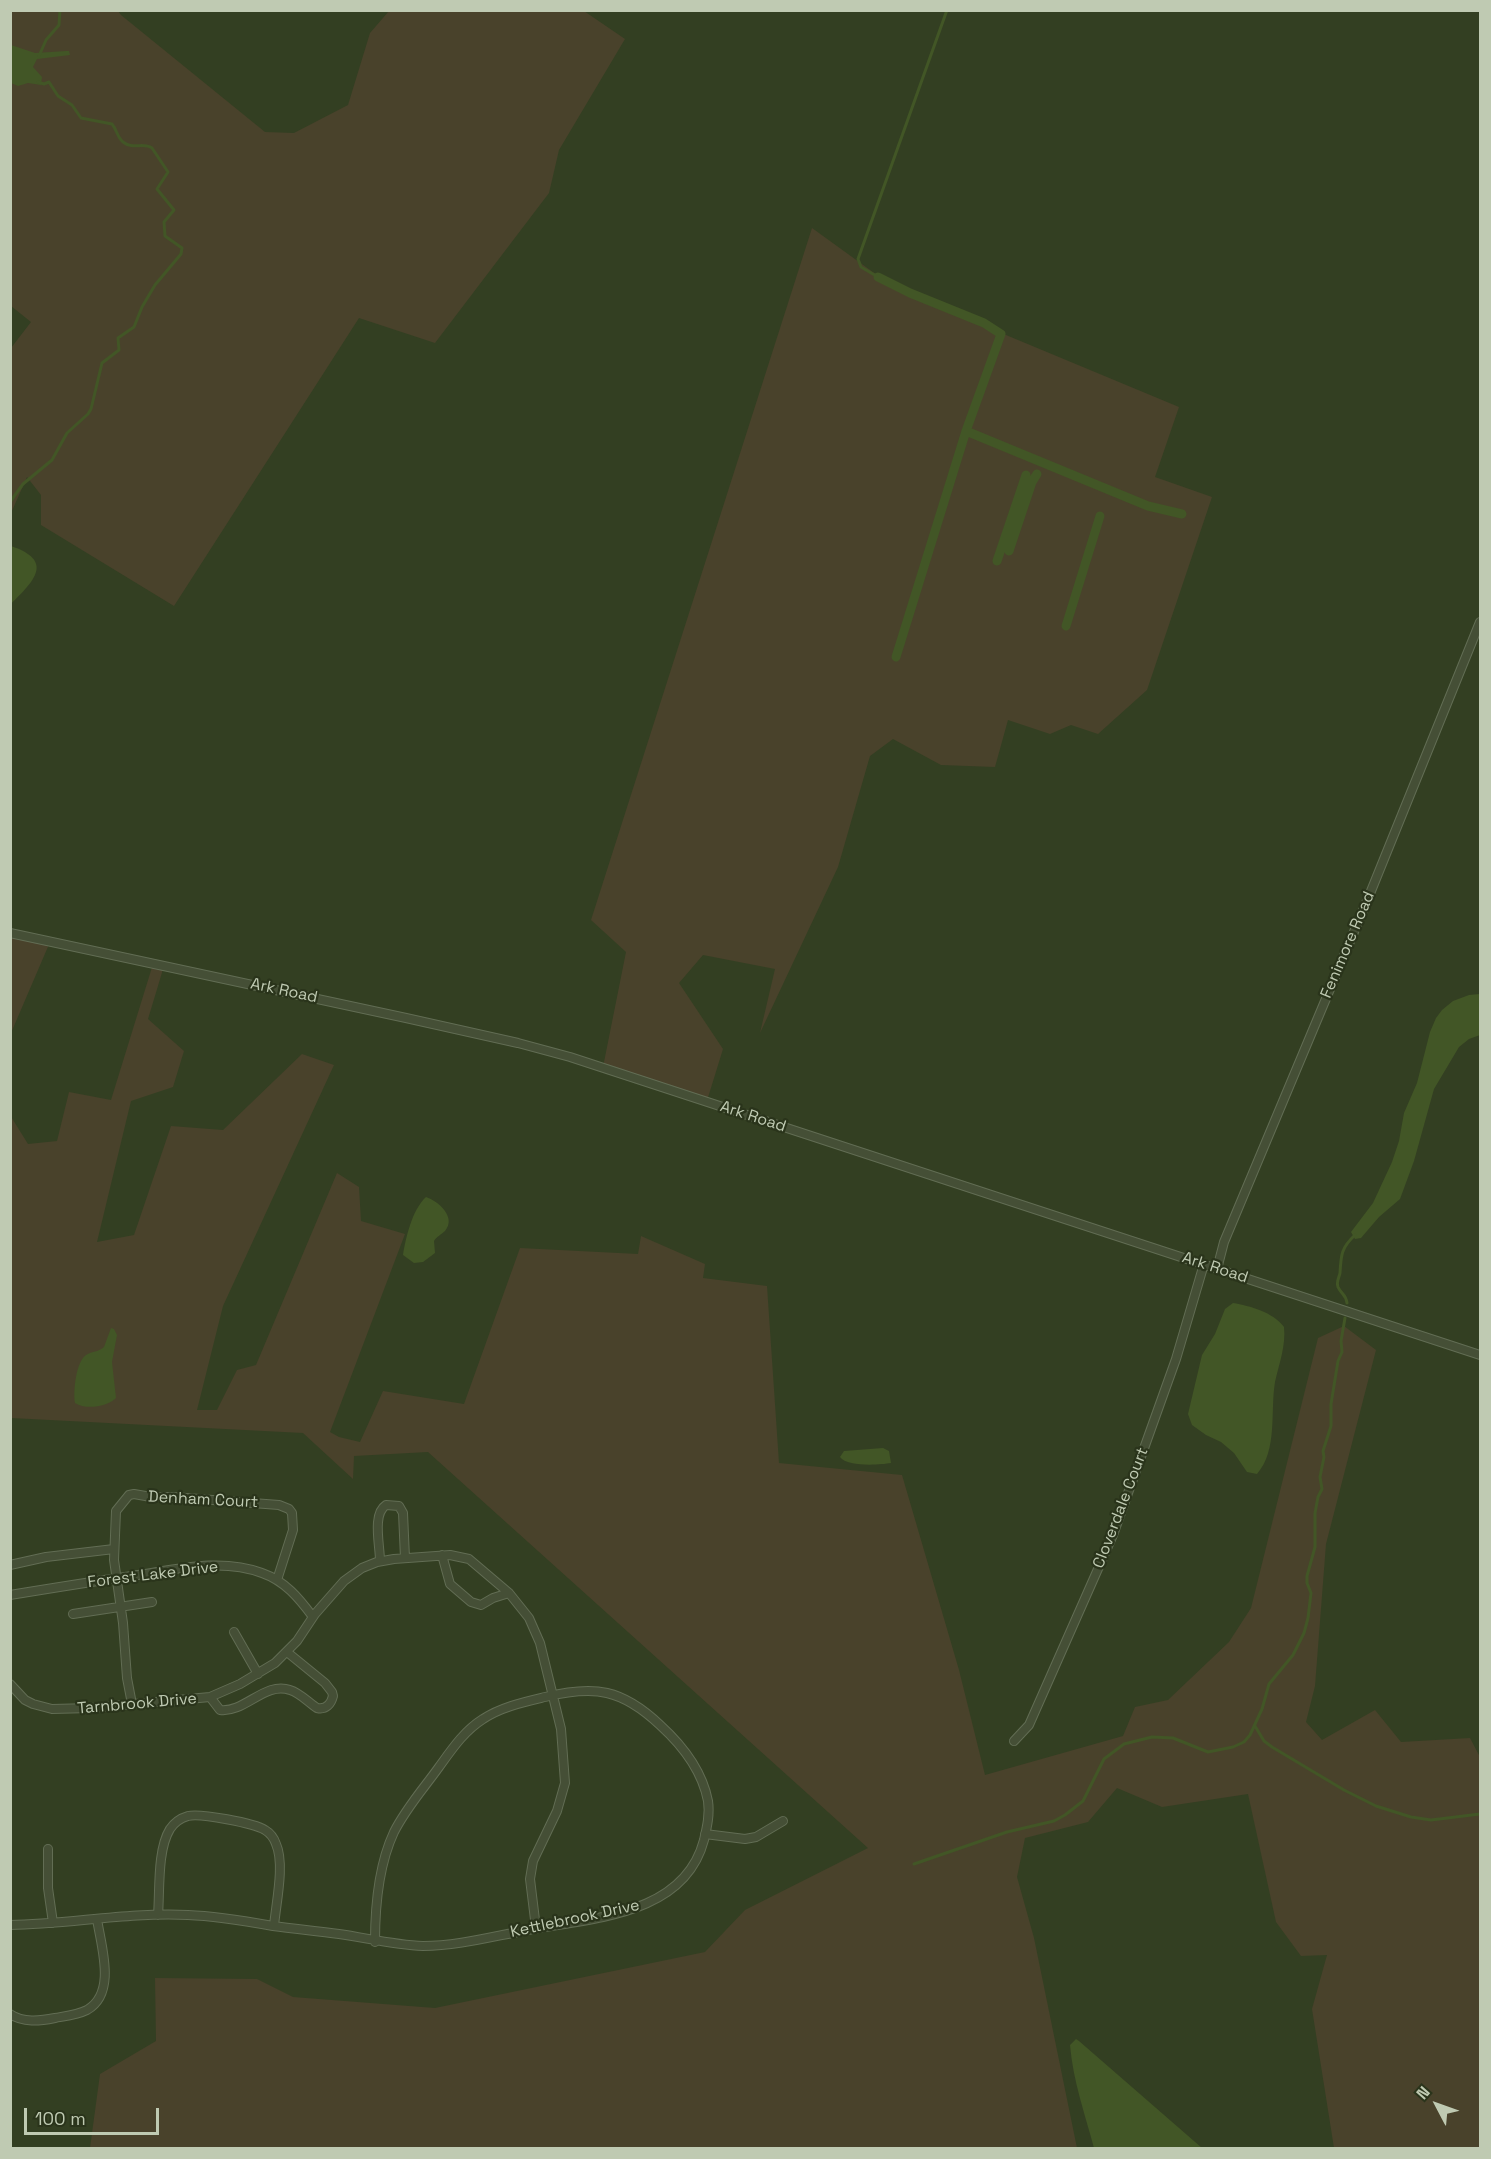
<!DOCTYPE html>
<html>
<head>
<meta charset="utf-8">
<style>
  body { margin:0 }
  #map { position:relative; width:1491px; height:2159px; overflow:hidden; background:#333f22; font-family:"Space Grotesk",sans-serif }
  canvas { display:block }
  .frame { position:absolute; inset:0; border:12px solid #bfcab2; pointer-events:none }
  .north { position:absolute; left:1407px; top:2075px; width:60px; height:60px; -webkit-text-stroke:4px #2a341b; paint-order:stroke; rotate:311deg; font-size:16px; font-weight:700; line-height:24px; text-align:center; color:#bfcab2 }
  .north::after { content:''; display:block; margin:auto; width:21px; height:27px; background:#bfcab2; clip-path:polygon(50% 0,100% 100%,50% 72%,0 100%) }
  .scale { position:absolute; left:24px; top:2108px; width:135px; height:27px; box-sizing:border-box; border:3px solid #bfcab2; border-top:0; padding-left:8px; font-size:18px; line-height:21px; white-space:nowrap; color:#bfcab2; -webkit-text-stroke:4px #2a341b; paint-order:stroke }
</style>
</head>
<body>
<div id="map">
<canvas width="1491" height="2159"></canvas>
<div class="frame"></div>
<div class="north">N</div>
<div class="scale">100 m</div>
</div>
<script>
const ctx = document.querySelector('canvas').getContext('2d');
ctx.lineJoin = 'round';
function paint(path, color) { ctx.fillStyle = color; ctx.fill(path, 'evenodd'); }
function strokePath(path, color, width, dash) { ctx.strokeStyle = color; ctx.lineWidth = width; ctx.lineCap = dash ? 'butt' : 'round'; ctx.setLineDash(dash || []); ctx.stroke(path); }
function write(font, color, halo, rows, align = 'center') {
  ctx.font = font + ' "Space Grotesk",sans-serif'; ctx.lineWidth = 4.5; ctx.setLineDash([]); ctx.textBaseline = 'middle'; ctx.strokeStyle = halo; ctx.fillStyle = color; for (const [text, x, y, turn = 0] of rows) {
    ctx.save(); ctx.translate(x, y); ctx.rotate((+turn || 0) * Math.PI / 180); ctx.textAlign = isNaN(turn) ? turn : align; if (halo) ctx.strokeText(text, 0, 0); ctx.fillText(text, 0, 0); ctx.restore();
  }
}
const green = new Path2D(`
  M 11,11 L 118,11 L 121,15 L 265,132 L 294,133 L 348,105 L 370,33 L 389,11 L 584,11 L 625,39 L 559,150 L 549,193 L 435,343 L 359,318 L 174,606 L 41,525 L 41,495 L 27,477 L 11,513 L 11,348 L 31,322 L 11,306 Z
  M 812,228 L 877,275 L 1006,335 L 1179,407 L 1155,477 L 1212,497 L 1147,690 L 1098,734 L 1071,725 L 1050,734 L 1008,720 L 995,767 L 941,765 L 893,739 L 870,756 L 838,867 L 760,1033 L 775,969 L 703,955 L 679,983 L 723,1049 L 706,1104 L 602,1072 L 626,952 L 591,920 Z
  M 11,933 L 50,942 L 11,1033 Z
  M 153,964 L 164,966 L 148,1019 L 184,1051 L 173,1087 L 131,1101 L 97,1242 L 134,1235 L 171,1126 L 223,1130 L 302,1054 L 334,1065 L 223,1306 L 197,1410 L 217,1410 L 237,1370 L 256,1365 L 337,1173 L 359,1187 L 361,1221 L 405,1234 L 330,1432 L 339,1437 L 360,1442 L 383,1391 L 464,1404 L 520,1248 L 638,1254 L 641,1236 L 705,1264 L 703,1278 L 767,1286 L 779,1463 L 902,1475 L 959,1670 L 985,1775 L 1123,1736 L 1135,1707 L 1168,1700 L 1229,1642 L 1251,1608 L 1318,1338 L 1344,1326 L 1376,1350 L 1326,1544 L 1315,1686 L 1306,1722 L 1322,1740 L 1375,1710 L 1401,1742 L 1470,1738 L 1480,1757 L 1480,2148 L 1334,2148 L 1312,2009 L 1327,1955 L 1301,1956 L 1276,1922 L 1248,1794 L 1162,1807 L 1117,1788 L 1088,1822 L 1025,1838 L 1017,1877 L 1034,1938 L 1077,2148 L 90,2148 L 100,2074 L 156,2041 L 155,1978 L 257,1979 L 293,1997 L 435,2008 L 705,1952 L 745,1910 L 868,1848 L 428,1452 L 354,1456 L 353,1479 L 303,1433 L 11,1418 L 10,1115 L 28,1144 L 57,1141 L 69,1092 L 111,1100 Z`);
const water = new Path2D(`
  M 11,45 L 35,53 L 66,51 L 69,51 L 70,55 L 37,59 L 33,67 L 42,77 L 41,85 L 28,83 L 18,86 L 11,83 Z
  M 11,546 C 55,561 34,581 11,604 Z
  M 1480,994 L 1480,1035 L 1469,1039 L 1459,1047 L 1434,1089 L 1414,1161 L 1400,1199 L 1379,1217 L 1361,1238 L 1355,1239 L 1351,1232 L 1373,1203 L 1392,1162 L 1399,1141 L 1404,1113 L 1417,1083 L 1430,1032 L 1436,1018 L 1442,1010 L 1453,1001 L 1469,995 Z
  M 426,1197 C 438,1201 457,1217 445,1231 C 441,1235 437,1236 434,1241 L 435,1253 L 423,1262 L 414,1263 L 403,1255 C 406,1237 412,1210 426,1197 Z
  M 1233,1303 C 1250,1306 1273,1312 1284,1327 C 1286,1346 1279,1364 1275,1382 C 1270,1412 1278,1450 1257,1474 L 1247,1472 L 1234,1453 L 1221,1442 L 1206,1435 L 1192,1425 L 1188,1414 L 1202,1355 L 1215,1334 L 1225,1309 Z
  M 111,1328 L 114,1329 L 117,1335 L 112,1362 L 116,1398 C 107,1407 86,1410 75,1403 C 73,1391 76,1362 86,1355 C 92,1351 99,1352 104,1347 Z
  M 883,1448 L 889,1451 L 891,1463 C 879,1465 847,1467 840,1457 L 844,1451 Z
  M 1076,2039 L 1079,2041 L 1202,2148 L 1094,2148 C 1085,2114 1073,2081 1070,2045 Z`);
const stream = new Path2D(`
  M 39,56 L 46,40 L 59,25 L 60,10
  M 878,277 L 861,267 L 858,259 L 947,10
  M 10,502 L 23,484 L 52,460 L 67,433 L 88,414 L 91,409 L 102,363 L 119,350 L 118,338 L 134,327 L 142,307 L 155,285 L 181,254 L 182,248 L 165,236 L 164,222 L 174,210 L 157,189 L 168,172 L 152,148 C 143,142 133,150 123,142 C 117,137 117,130 112,124 L 81,118 L 72,105 L 58,96 L 49,82 L 44,84 L 38,82
  M 1347,1303 C 1346,1294 1341,1294 1338,1287 C 1336,1282 1339,1278 1340,1273 C 1341,1255 1341,1248 1355,1235
  M 1255,1726 L 1264,1741 L 1272,1747 L 1344,1790 L 1376,1806 L 1411,1817 L 1431,1820 L 1480,1814
  M 914,1864 L 1007,1832 L 1054,1821 L 1065,1815 L 1083,1801 L 1104,1759 L 1124,1744 L 1152,1737 L 1173,1738 L 1208,1752 L 1233,1747 L 1244,1742 L 1250,1735 L 1262,1709 L 1269,1684 L 1293,1655 L 1304,1633 L 1308,1618 L 1311,1593 L 1307,1583 L 1307,1576 L 1315,1547 L 1315,1513 L 1318,1497 L 1322,1489 L 1320,1477 L 1324,1457 L 1323,1451 L 1331,1426 L 1331,1404 L 1338,1361 L 1342,1352 L 1341,1341 L 1345,1318`);
const canal = new Path2D(`
  M 878,277 L 910,293 L 984,323 L 1001,334 L 966,431 L 896,657
  M 966,431 L 1148,506 L 1182,514
  M 1009,551 L 1032,482 L 1037,474
  M 997,561 L 1026,475
  M 1066,626 L 1100,516`);
const minor = new Path2D(`
  M 10,933 L 406,1018 L 518,1043 L 570,1057 L 1480,1355
  M 1217,1269 L 1224,1242 L 1369,896 L 1480,622
  M 442,1555 L 450,1584 L 471,1602 L 481,1605 L 493,1598 L 509,1593
  M 380,1561 C 380,1545 372,1514 386,1505 L 399,1506 L 403,1513 L 405,1558
  M 10,1565 L 46,1557 L 114,1549
  M 10,1595 C 53,1588 96,1581 138,1575 C 178,1569 222,1558 262,1573 C 285,1581 299,1598 313,1617
  M 73,1614 L 152,1602
  M 234,1632 L 258,1674
  M 10,1684 L 25,1700 L 33,1704 L 52,1709 L 91,1708 L 210,1697 L 240,1684 L 275,1663 L 297,1641 L 315,1614 L 344,1581 L 362,1568 L 377,1562 L 394,1559 L 450,1555 L 469,1559 L 509,1593 L 529,1618 L 540,1643 L 561,1729 L 565,1783 L 557,1811 L 533,1861 L 530,1879 L 536,1928
  M 210,1697 L 220,1710 C 245,1713 265,1681 290,1690 C 300,1693 308,1702 317,1708 C 326,1710 331,1704 333,1696 L 332,1692 L 325,1683 L 287,1652
  M 132,1704 L 127,1678 L 123,1623 L 114,1560 L 116,1511 L 129,1495 L 134,1494 L 151,1497 L 173,1497 L 279,1505 L 289,1509 L 292,1513 L 293,1530 L 277,1580
  M 1014,1741 L 1029,1725 L 1113,1535 L 1176,1359 L 1204,1264
  M 705,1834 L 745,1839 L 756,1837 L 783,1821
  M 48,1849 L 48,1888 L 53,1923
  M 158,1915 C 160,1891 157,1850 170,1829 C 174,1823 181,1818 188,1816 C 200,1813 254,1823 265,1830 C 270,1833 274,1838 276,1844 C 285,1864 276,1903 274,1926
  M 10,1925 C 70,1924 129,1912 188,1915 C 217,1916 245,1921 273,1926 C 295,1929 317,1931 339,1934 C 367,1938 394,1945 423,1946 C 458,1946 494,1936 528,1930 C 591,1918 684,1916 704,1840 C 707,1827 710,1814 708,1801 C 702,1770 682,1745 660,1725 C 622,1689 595,1685 545,1697 C 524,1702 501,1707 483,1719 C 464,1731 452,1749 439,1767 C 424,1788 406,1808 394,1832 C 379,1864 375,1906 375,1942
  M 10,2014 C 23,2023 40,2021 55,2018 C 66,2016 77,2015 87,2010 C 117,1993 101,1946 97,1919`);
const streetNames = [
  ["Fenimore Road",1348,945,-67],
  ["Ark Road",284,991,12],
  ["Ark Road",753,1117,18],
  ["Ark Road",1215,1268,18],
  ["Denham Court",203,1500,3],
  ["Cloverdale Court",1121,1508,-69],
  ["Forest Lake Drive",153,1575,-7],
  ["Tarnbrook Drive",137,1704,-5],
  ["Kettlebrook Drive",575,1919,-12]
];
paint(green, '#49422b');
paint(water, '#425626');
strokePath(stream, '#425626', 3);
strokePath(canal, '#425626', 9);
strokePath(minor, '#626d54', 10);
strokePath(minor, '#454f36', 8);
write('16px', '#bfcab2', '#2a341b', streetNames);
</script>
</body>
</html>
